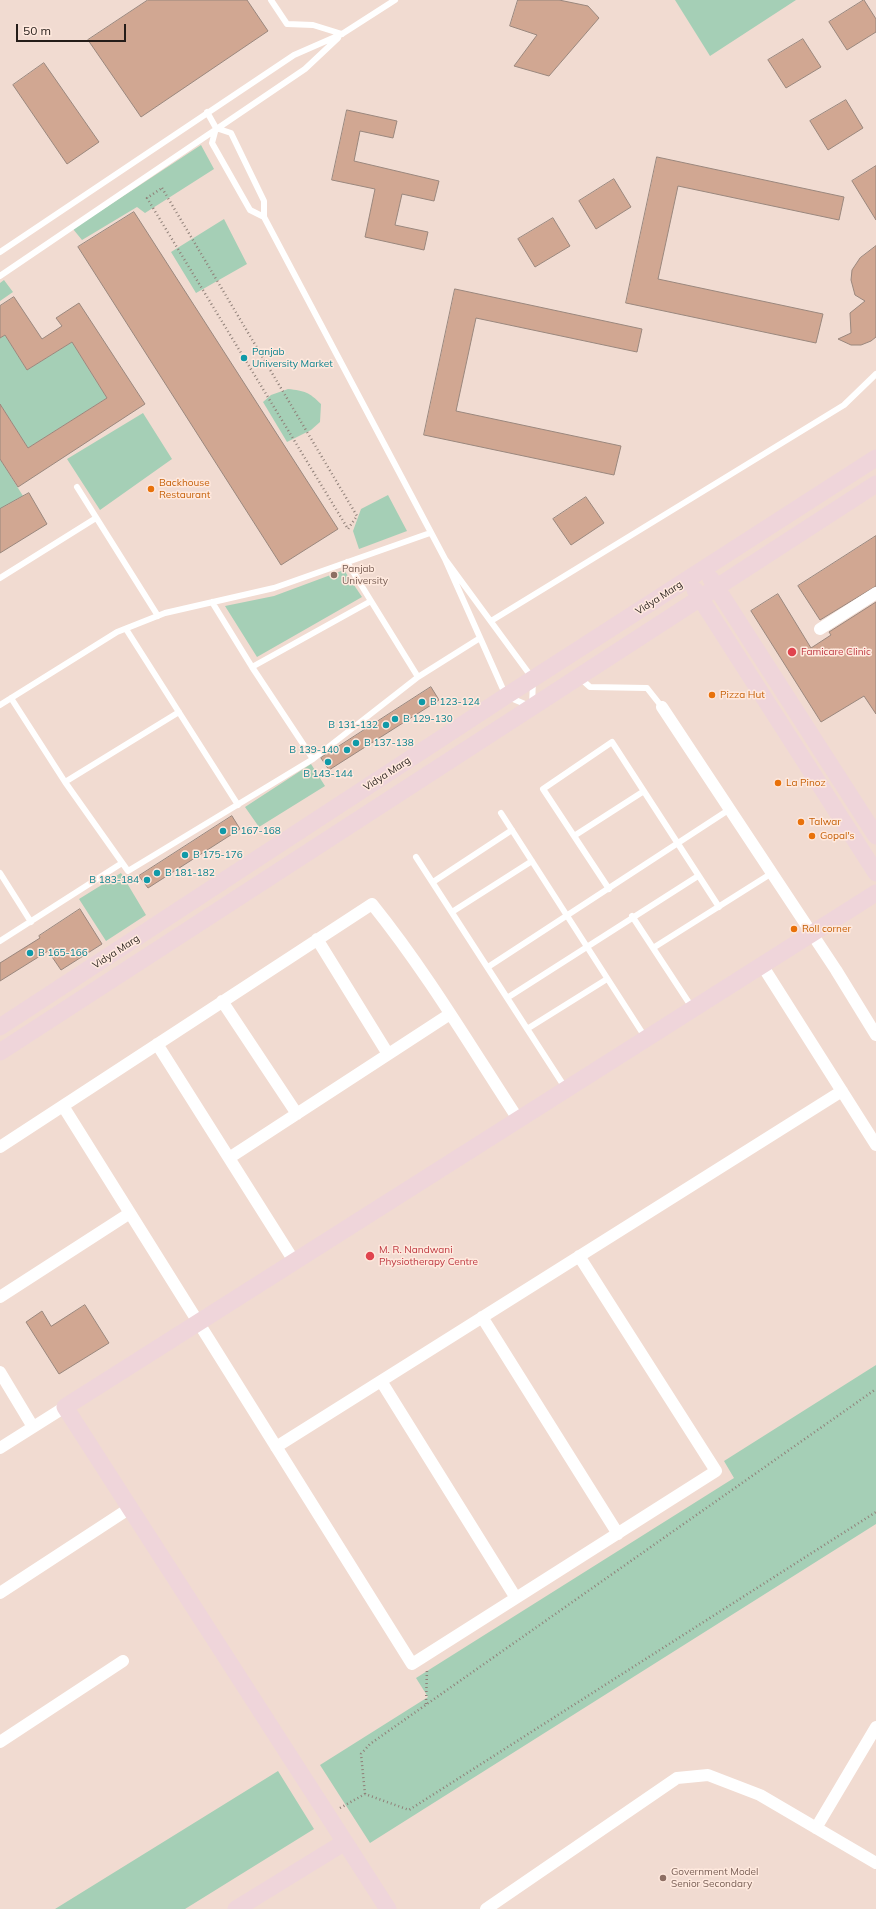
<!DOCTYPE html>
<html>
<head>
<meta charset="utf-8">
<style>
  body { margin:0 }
  #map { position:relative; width:876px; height:1909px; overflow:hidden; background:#f1dbd1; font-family:Mulish,sans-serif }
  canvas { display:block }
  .scale { position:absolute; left:16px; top:24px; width:110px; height:18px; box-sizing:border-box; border:2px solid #251d19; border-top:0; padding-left:5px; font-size:12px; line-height:14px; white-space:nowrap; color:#251d19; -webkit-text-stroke:3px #ffe9de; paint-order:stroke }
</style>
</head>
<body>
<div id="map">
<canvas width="876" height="1909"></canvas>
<div class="scale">50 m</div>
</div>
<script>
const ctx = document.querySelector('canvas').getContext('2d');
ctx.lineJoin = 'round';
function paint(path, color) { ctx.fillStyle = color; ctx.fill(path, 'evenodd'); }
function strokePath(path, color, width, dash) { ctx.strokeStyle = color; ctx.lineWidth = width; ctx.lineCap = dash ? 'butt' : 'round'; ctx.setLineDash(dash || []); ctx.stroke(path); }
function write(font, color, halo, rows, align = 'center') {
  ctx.font = font + ' Mulish,sans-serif'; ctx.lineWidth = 3; ctx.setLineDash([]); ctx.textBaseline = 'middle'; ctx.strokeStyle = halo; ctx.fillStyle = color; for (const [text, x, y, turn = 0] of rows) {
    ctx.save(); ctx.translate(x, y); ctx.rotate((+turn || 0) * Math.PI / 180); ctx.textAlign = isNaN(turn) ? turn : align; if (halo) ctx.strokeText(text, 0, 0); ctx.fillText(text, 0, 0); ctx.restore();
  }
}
const green = new Path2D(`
  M 675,0 L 796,0 L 710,56 Z
  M 201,145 L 214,169 L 145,213 L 137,207 L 82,240 L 73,229 Z
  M 224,219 L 247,264 L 196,293 L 171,252 Z
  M 4,280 L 13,292 L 0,301 L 0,283 Z
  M 5,335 L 27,370 L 72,342 L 107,398 L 28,448 L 0,404 L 0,338 Z
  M 288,389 C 305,391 309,392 321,404 L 320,422 L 311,430 L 287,442 L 263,402 L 271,395 Z
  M 143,413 L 172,459 L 100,510 L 67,459 Z
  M 0,459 L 23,496 L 0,509 Z
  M 388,495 L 407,531 L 359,549 L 353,531 L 361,509 Z
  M 344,570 L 362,597 L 257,657 L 225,606 L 274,596 Z
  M 311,764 L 325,786 L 259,827 L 245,807 Z
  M 121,873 L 146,915 L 106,941 L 79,899 Z
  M 876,1365 L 876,1524 L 370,1843 L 320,1765 L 428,1697 L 416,1678 L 734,1478 L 724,1461 Z
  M 278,1771 L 314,1829 L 185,1909 L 55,1909 Z`);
const building = new Path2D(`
  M 148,0 L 247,0 L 268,31 L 141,117 L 88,40 Z
  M 518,0 L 559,0 L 588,6 L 599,18 L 549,76 L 514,66 L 537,35 L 510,26 Z
  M 864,0 L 876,19 L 876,32 L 847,50 L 829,22 Z
  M 803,39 L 821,67 L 786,88 L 768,60 Z
  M 44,63 L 99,142 L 67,164 L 13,85 Z
  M 846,100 L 863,128 L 828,150 L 810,121 Z
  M 347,110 L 397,121 L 393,138 L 360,131 L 354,161 L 439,181 L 434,201 L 402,194 L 395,225 L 428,232 L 424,250 L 365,237 L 375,189 L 332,180 Z
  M 657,157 L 844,197 L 839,220 L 678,186 L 658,279 L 823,314 L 816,343 L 626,303 Z
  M 876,166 L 876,220 L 852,181 Z
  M 614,179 L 631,207 L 596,229 L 579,201 Z
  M 134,212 L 338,529 L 281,565 L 78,247 Z
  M 553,218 L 570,246 L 535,267 L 518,239 Z
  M 876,246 L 876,337 L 871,341 L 861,345 L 851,345 L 838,339 L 851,333 L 850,313 L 865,301 L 855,295 L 851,280 L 852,270 L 860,258 Z
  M 455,289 L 642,329 L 637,352 L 476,318 L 456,411 L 621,446 L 614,475 L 424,435 Z
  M 14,297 L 42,339 L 62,326 L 56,318 L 79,303 L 145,404 L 18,487 L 0,459 L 0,404 L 28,448 L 107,398 L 72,342 L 27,370 L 5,335 L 0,338 L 0,306 Z
  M 29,493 L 47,524 L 0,553 L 0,509 Z
  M 586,497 L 604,523 L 571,545 L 553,519 Z
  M 876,536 L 876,586 L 820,620 L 798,586 Z
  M 778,594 L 811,648 L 831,635 L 829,632 L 876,602 L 876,714 L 864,696 L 821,722 L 751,611 Z
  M 431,687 L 439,700 L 329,770 L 321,758 Z
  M 232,816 L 240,829 L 148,888 L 139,876 Z
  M 80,909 L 102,944 L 61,970 L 48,951 L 0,981 L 0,963 L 40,938 L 39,936 Z
  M 85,1305 L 109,1343 L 59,1374 L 26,1322 L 42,1311 L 51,1326 Z`);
const path = new Path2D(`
  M 162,188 L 357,516 L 348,529 L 147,198 Z
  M 426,1704 L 427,1669
  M 365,1794 L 361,1754 L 370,1744 L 876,1389
  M 340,1808 L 365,1794 L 409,1810 L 876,1512`);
const lane = new Path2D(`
  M 271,0 L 287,24 L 313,25 L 342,34
  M 207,112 L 216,128 L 231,133 L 264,201 L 264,217 L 445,559 L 506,696 L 532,707 L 533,679 L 445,559
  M 216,128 L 212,143 L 250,210 L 264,217
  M 0,252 L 294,55 L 342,34 L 395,0
  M 0,276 L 305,69 L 338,38
  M 77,487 L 158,616
  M 0,578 L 96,518
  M 371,601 L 418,677
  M 212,602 L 252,667 L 313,759
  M 491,621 L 844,405 L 876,374
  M 126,629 L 238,805
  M 252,667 L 371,601 L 347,562
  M 580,678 L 590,687 L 647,688 L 662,707
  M 11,698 L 65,782 L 128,871 L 313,759 L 418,677 L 480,638
  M 0,705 L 117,632 L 165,613 L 274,588 L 430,533
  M 65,782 L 179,712
  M 501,813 L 645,1037
  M 574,836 L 644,791
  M 416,857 L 566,1089
  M 0,873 L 31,922
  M 433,882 L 512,830
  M 609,889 L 543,789 L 612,742 L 719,907
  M 452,912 L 532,861
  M 632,916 L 693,1009
  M 0,941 L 122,863
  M 653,948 L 772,873
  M 488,967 L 730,809
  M 507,998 L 698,876
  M 527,1029 L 607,979`);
const street = new Path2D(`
  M 820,629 L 876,593
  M 662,707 L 836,970 L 876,1035
  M 317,939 L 388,1054
  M 762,965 L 876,1145
  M 222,1001 L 297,1114
  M 157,1044 L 294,1261
  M 63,1106 L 412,1664 L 716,1471 L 579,1256
  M 0,1147 L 372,904 C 426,971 471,1047 518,1119
  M 229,1158 L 450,1014
  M 0,1297 L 130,1213
  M 482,1317 L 618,1534
  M 0,1372 L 33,1427
  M 381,1381 L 516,1598
  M 276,1447 L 842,1091
  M 0,1448 L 65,1407
  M 0,1593 L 130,1508
  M 0,1742 L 123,1661
  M 816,1828 L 876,1727
  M 486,1909 L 677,1778 L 708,1775 L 760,1795 L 876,1863`);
const secondary = new Path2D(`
  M 711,579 L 876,836
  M 695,590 L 876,873
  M 0,1027 L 506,696 L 876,458
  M 0,1052 L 876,484
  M 236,1909 L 345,1842
  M 388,1909 L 65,1407 L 876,893`);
const markers = [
  [244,358,4,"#0f9aa8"],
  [151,489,4,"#e8710a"],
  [334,575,4,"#8d6e63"],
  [792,652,5,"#e0444e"],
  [712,695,4,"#e8710a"],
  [422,702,4,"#0f9aa8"],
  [395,719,4,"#0f9aa8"],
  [386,725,4,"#0f9aa8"],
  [356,743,4,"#0f9aa8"],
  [347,750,4,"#0f9aa8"],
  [328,762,4,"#0f9aa8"],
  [778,783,4,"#e8710a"],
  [801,822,4,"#e8710a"],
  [223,831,4,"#0f9aa8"],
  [812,836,4,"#e8710a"],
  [185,855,4,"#0f9aa8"],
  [157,873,4,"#0f9aa8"],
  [147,880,4,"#0f9aa8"],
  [794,929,4,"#e8710a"],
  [30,953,4,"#0f9aa8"],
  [370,1256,5,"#e0444e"],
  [663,1878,4,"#8d6e63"]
];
const cultureNames = [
  ["Panjab",252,352],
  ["University Market",252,364],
  ["B 123-124",430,702],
  ["B 129-130",403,719],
  ["B 131-132",378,725,"right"],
  ["B 137-138",364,743],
  ["B 139-140",339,750,"right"],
  ["B 143-144",328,774,"center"],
  ["B 167-168",231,831],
  ["B 175-176",193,855],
  ["B 181-182",165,873],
  ["B 183-184",139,880,"right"],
  ["B 165-166",38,953]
];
const foodNames = [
  ["Backhouse",159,483],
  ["Restaurant",159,495],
  ["Pizza Hut",720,695],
  ["La Pinoz",786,783],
  ["Talwar",809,822],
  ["Gopal's",820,836],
  ["Roll corner",802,929]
];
const educationNames = [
  ["Panjab",342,569],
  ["University",342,581],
  ["Government Model",671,1872],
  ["Senior Secondary",671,1884]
];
const streetNames = [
  ["Vidya Marg",659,598,-33],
  ["Vidya Marg",387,774,-33],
  ["Vidya Marg",116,952,-33]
];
const healthNames = [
  ["Famicare Clinic",801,652],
  ["M. R. Nandwani",379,1250],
  ["Physiotherapy Centre",379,1262]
];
paint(green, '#a5cfb6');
paint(building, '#d1a792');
strokePath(building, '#9a877d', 1);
strokePath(path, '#908079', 2.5, [1, 3]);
strokePath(lane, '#fff', 6);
strokePath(street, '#fff', 12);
strokePath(secondary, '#efd5da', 17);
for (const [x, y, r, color] of markers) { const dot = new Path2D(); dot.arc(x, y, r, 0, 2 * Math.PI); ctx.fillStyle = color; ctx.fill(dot); strokePath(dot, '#ffe9de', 1.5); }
write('10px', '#0d838f', '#ffe9de', cultureNames, 'left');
write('10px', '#c56008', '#ffe9de', foodNames, 'left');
write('10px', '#785e54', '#ffe9de', educationNames, 'left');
write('10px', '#251d19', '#ffe9de', streetNames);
write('10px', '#be3a42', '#ffe9de', healthNames, 'left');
</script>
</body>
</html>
